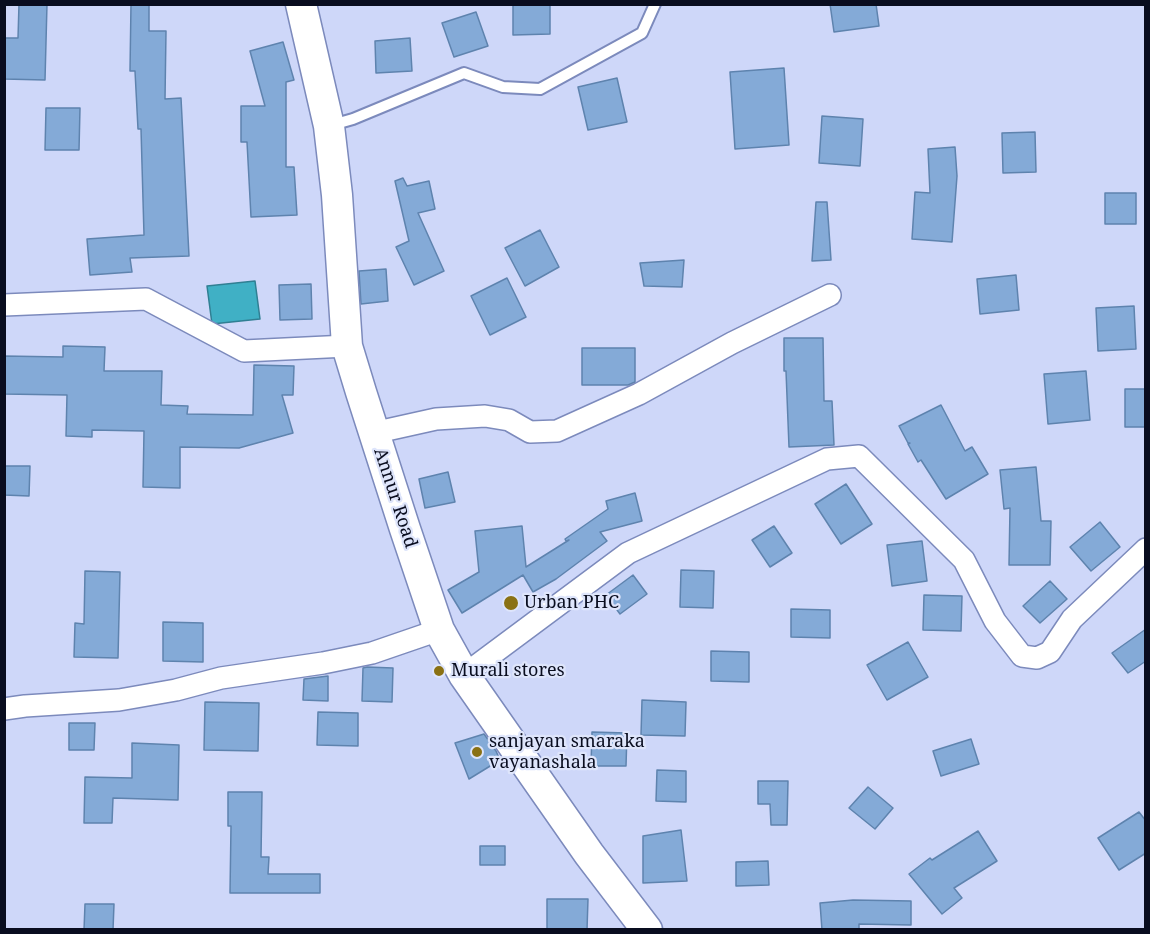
<!DOCTYPE html>
<html>
<head>
<meta charset="utf-8">
<style>
  body { margin:0 }
  #map { position:relative; width:1150px; height:934px; overflow:hidden; background:#ced7f9; font-family:"Noto Serif",serif }
  canvas { display:block }
  .frame { position:absolute; inset:0; border:6px solid #090d1f; pointer-events:none }
</style>
</head>
<body>
<div id="map">
<canvas width="1150" height="934"></canvas>
<div class="frame"></div>
</div>
<script>
const ctx = document.querySelector('canvas').getContext('2d');
ctx.lineJoin = 'round';
function paint(path, color) { ctx.fillStyle = color; ctx.fill(path, 'evenodd'); }
function strokePath(path, color, width, dash) { ctx.strokeStyle = color; ctx.lineWidth = width; ctx.lineCap = dash ? 'butt' : 'round'; ctx.setLineDash(dash || []); ctx.stroke(path); }
function write(font, color, halo, rows, align = 'center') {
  ctx.font = font + ' "Noto Serif",serif'; ctx.lineWidth = 4.5; ctx.setLineDash([]); ctx.textBaseline = 'middle'; ctx.strokeStyle = halo; ctx.fillStyle = color; for (const [text, x, y, turn = 0] of rows) {
    ctx.save(); ctx.translate(x, y); ctx.rotate((+turn || 0) * Math.PI / 180); ctx.textAlign = isNaN(turn) ? turn : align; if (halo) ctx.strokeText(text, 0, 0); ctx.fillText(text, 0, 0); ctx.restore();
  }
}
const water = new Path2D(`
  M 255,281 L 260,319 L 212,324 L 207,286 Z`);
const building = new Path2D(`
  M 19,4 L 47,4 L 45,80 L 4,79 L 5,38 L 18,38 Z
  M 131,4 L 149,4 L 149,31 L 166,31 L 165,99 L 181,98 L 189,256 L 130,258 L 132,272 L 90,275 L 87,239 L 144,235 L 141,129 L 138,129 L 135,71 L 130,71 Z
  M 513,4 L 550,4 L 550,34 L 513,35 Z
  M 830,4 L 876,4 L 879,26 L 834,32 Z
  M 476,12 L 488,46 L 454,57 L 442,23 Z
  M 410,38 L 412,71 L 376,73 L 375,41 Z
  M 283,42 L 294,80 L 286,82 L 286,167 L 294,167 L 297,215 L 251,217 L 247,142 L 241,142 L 241,106 L 265,106 L 250,51 Z
  M 784,68 L 789,145 L 735,149 L 730,72 Z
  M 617,78 L 627,122 L 588,130 L 578,87 Z
  M 46,108 L 80,108 L 79,150 L 45,150 Z
  M 822,116 L 863,119 L 860,166 L 819,163 Z
  M 1035,132 L 1036,172 L 1003,173 L 1002,133 Z
  M 955,147 L 957,176 L 952,242 L 912,239 L 915,192 L 930,193 L 928,149 Z
  M 403,178 L 407,186 L 429,181 L 435,209 L 418,213 L 444,271 L 414,285 L 396,247 L 409,241 L 395,181 Z
  M 1105,193 L 1136,193 L 1136,224 L 1105,224 Z
  M 816,202 L 827,202 L 831,260 L 812,261 Z
  M 540,230 L 559,267 L 525,286 L 505,248 Z
  M 684,260 L 682,287 L 644,286 L 640,263 Z
  M 386,269 L 388,301 L 361,304 L 359,271 Z
  M 1016,275 L 1019,310 L 980,314 L 977,279 Z
  M 507,278 L 526,317 L 490,335 L 471,296 Z
  M 311,284 L 312,319 L 280,320 L 279,285 Z
  M 1134,306 L 1136,349 L 1098,351 L 1096,308 Z
  M 784,338 L 823,338 L 824,401 L 832,401 L 834,445 L 789,447 L 786,371 L 784,371 Z
  M 63,346 L 105,347 L 104,371 L 162,371 L 161,405 L 188,406 L 187,414 L 253,415 L 254,365 L 294,366 L 293,395 L 282,395 L 293,433 L 239,448 L 180,447 L 180,488 L 143,487 L 144,431 L 92,430 L 92,437 L 66,436 L 67,395 L 4,394 L 4,356 L 63,357 Z
  M 582,348 L 635,348 L 635,382 L 628,385 L 582,385 Z
  M 1086,371 L 1090,420 L 1048,424 L 1044,374 Z
  M 1125,389 L 1146,389 L 1146,427 L 1125,427 Z
  M 941,405 L 965,451 L 972,447 L 988,474 L 946,499 L 921,460 L 918,462 L 908,444 L 910,443 L 908,443 L 899,426 Z
  M 4,466 L 30,466 L 29,496 L 4,495 Z
  M 1036,467 L 1041,521 L 1051,521 L 1050,565 L 1009,565 L 1010,508 L 1004,509 L 1000,470 Z
  M 448,472 L 455,502 L 425,508 L 419,479 Z
  M 846,484 L 872,524 L 841,544 L 815,504 Z
  M 635,493 L 642,521 L 600,532 L 607,541 L 556,579 L 533,592 L 523,575 L 462,613 L 448,590 L 479,572 L 475,531 L 522,526 L 526,567 L 569,540 L 566,541 L 565,539 L 608,509 L 606,501 Z
  M 1100,522 L 1120,547 L 1091,571 L 1070,547 Z
  M 774,526 L 792,553 L 770,567 L 752,540 Z
  M 922,541 L 927,581 L 892,586 L 887,545 Z
  M 681,570 L 714,571 L 713,608 L 680,607 Z
  M 85,571 L 120,572 L 118,658 L 74,657 L 75,623 L 84,624 Z
  M 633,575 L 647,594 L 620,614 L 606,595 Z
  M 1050,581 L 1067,599 L 1040,623 L 1023,606 Z
  M 924,595 L 962,596 L 961,631 L 923,630 Z
  M 791,609 L 830,610 L 830,638 L 791,637 Z
  M 163,622 L 203,623 L 203,662 L 163,661 Z
  M 1146,629 L 1146,661 L 1128,673 L 1112,653 Z
  M 908,642 L 928,677 L 887,700 L 867,665 Z
  M 711,651 L 749,652 L 749,682 L 711,681 Z
  M 367,667 L 393,668 L 392,702 L 362,701 L 363,668 Z
  M 328,676 L 328,701 L 303,700 L 304,679 Z
  M 642,700 L 686,702 L 685,736 L 641,735 Z
  M 205,702 L 259,703 L 258,751 L 204,750 Z
  M 318,712 L 358,713 L 358,746 L 317,745 Z
  M 69,723 L 95,723 L 94,750 L 69,750 Z
  M 592,732 L 627,733 L 626,766 L 591,766 Z
  M 484,734 L 496,751 L 500,760 L 469,779 L 455,743 Z
  M 971,739 L 979,764 L 941,776 L 933,751 Z
  M 132,743 L 179,745 L 178,800 L 113,798 L 112,823 L 84,823 L 85,777 L 132,778 Z
  M 657,770 L 686,771 L 686,802 L 656,801 Z
  M 758,781 L 788,781 L 787,825 L 771,825 L 770,804 L 758,804 Z
  M 868,787 L 893,808 L 875,829 L 849,808 Z
  M 228,792 L 262,792 L 261,857 L 269,857 L 268,874 L 320,874 L 320,893 L 230,893 L 231,826 L 228,826 Z
  M 1139,812 L 1146,821 L 1146,853 L 1119,870 L 1098,838 Z
  M 681,830 L 687,881 L 643,883 L 643,836 Z
  M 978,831 L 997,861 L 954,888 L 962,898 L 942,914 L 909,874 L 930,858 L 932,860 Z
  M 480,846 L 505,846 L 505,865 L 480,865 Z
  M 768,861 L 769,885 L 736,886 L 736,862 Z
  M 547,899 L 588,899 L 587,930 L 547,930 Z
  M 853,900 L 911,901 L 911,925 L 859,924 L 859,930 L 822,930 L 820,903 Z
  M 85,904 L 114,904 L 113,930 L 84,930 Z`);
const lane = new Path2D(`
  M 332,125 L 353,119 L 464,73 L 503,87 L 540,89 L 642,33 L 655,4`);
const street = new Path2D(`
  M 4,305 L 146,299 L 244,351 L 347,346
  M 373,433 L 436,419 L 485,416 L 509,420 L 530,432 L 557,431 L 639,394 L 732,343 L 830,295
  M 464,675 L 628,553 L 827,459 L 859,456 L 964,560 L 995,621 L 1022,656 L 1037,658 L 1050,652 L 1072,619 L 1146,549
  M 4,709 L 25,706 L 119,700 L 176,690 L 221,678 L 323,663 L 372,653 L 439,630`);
const secondary = new Path2D(`
  M 301,4 L 329,126 L 337,195 L 347,346 L 361,392 L 405,529 L 439,630 L 464,675 L 589,854 L 647,930`);
const markers = [
  [511,603,8,"#8a7114"],
  [439,671,6,"#8a7114"],
  [477,752,6,"#8a7114"]
];
const streetNames = [
  ["Annur Road",395,498,72]
];
const poiNames = [
  ["Urban PHC",524,603],
  ["Murali stores",451,671],
  ["sanjayan smaraka",489,742],
  ["vayanashala",489,763]
];
paint(water, '#40b0c5');
strokePath(water, '#307f93', 1.5);
paint(building, '#84aad7');
strokePath(building, '#5e83ae', 1.5);
strokePath(lane, '#7c8abc', 14);
strokePath(street, '#7c8abc', 24);
strokePath(secondary, '#7c8abc', 33);
strokePath(lane, '#fff', 10);
strokePath(street, '#fff', 21);
strokePath(secondary, '#fff', 30);
for (const [x, y, r, color] of markers) { const dot = new Path2D(); dot.arc(x, y, r, 0, 2 * Math.PI); ctx.fillStyle = color; ctx.fill(dot); strokePath(dot, '#dee5fb', 2); }
write('18px', '#090d1f', '#dee5fb', streetNames);
write('18px', '#090d1f', '#dee5fb', poiNames, 'left');
</script>
</body>
</html>
